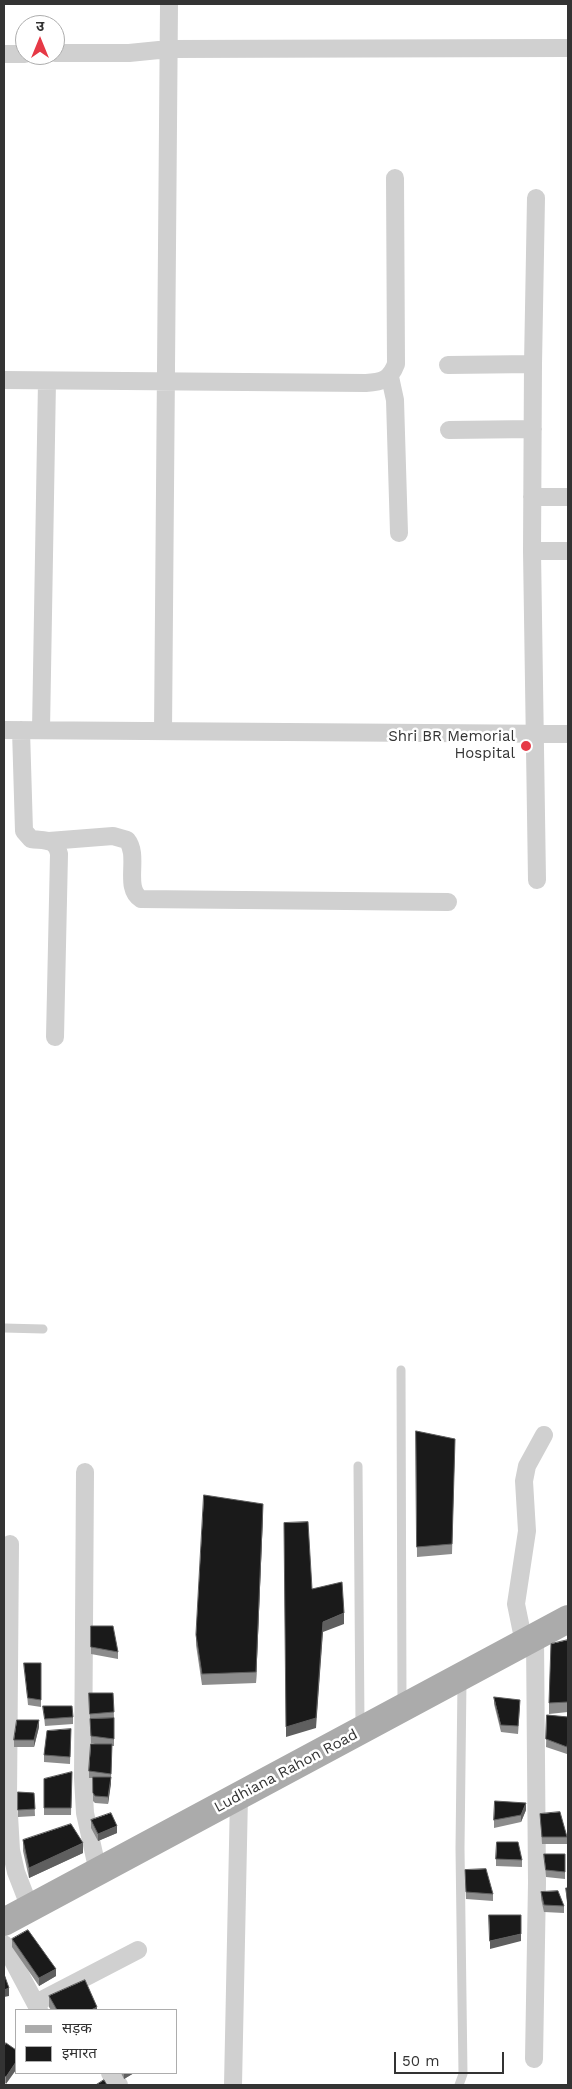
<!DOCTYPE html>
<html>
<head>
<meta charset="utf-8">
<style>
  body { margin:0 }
  #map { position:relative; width:572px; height:2089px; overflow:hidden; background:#fff; font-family:"Work Sans","Noto Sans Devanagari",sans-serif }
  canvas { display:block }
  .frame { position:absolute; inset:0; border:5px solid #333; pointer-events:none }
  .legend { position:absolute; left:15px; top:2009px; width:162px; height:65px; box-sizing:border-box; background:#fff; border:1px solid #adadad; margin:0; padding:6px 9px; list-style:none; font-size:15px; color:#333 }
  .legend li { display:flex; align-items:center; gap:10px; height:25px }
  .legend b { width:25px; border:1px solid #adadad }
  .north { position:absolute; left:15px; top:15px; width:50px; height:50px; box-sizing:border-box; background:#fff; border:1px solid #adadad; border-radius:50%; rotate:0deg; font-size:14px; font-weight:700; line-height:20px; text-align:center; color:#333 }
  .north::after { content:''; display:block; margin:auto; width:18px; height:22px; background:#e63946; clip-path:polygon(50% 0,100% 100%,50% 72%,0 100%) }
  .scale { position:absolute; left:394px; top:2052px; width:110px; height:22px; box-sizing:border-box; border:2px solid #333; border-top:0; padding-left:6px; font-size:15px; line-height:18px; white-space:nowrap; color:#333; -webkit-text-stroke:4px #fff; paint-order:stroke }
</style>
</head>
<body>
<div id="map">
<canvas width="572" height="2089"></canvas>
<div class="frame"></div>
<ul class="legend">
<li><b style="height:6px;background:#ababab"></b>सड़क</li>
<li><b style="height:14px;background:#1a1a1a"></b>इमारत</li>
</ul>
<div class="north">उ</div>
<div class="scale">50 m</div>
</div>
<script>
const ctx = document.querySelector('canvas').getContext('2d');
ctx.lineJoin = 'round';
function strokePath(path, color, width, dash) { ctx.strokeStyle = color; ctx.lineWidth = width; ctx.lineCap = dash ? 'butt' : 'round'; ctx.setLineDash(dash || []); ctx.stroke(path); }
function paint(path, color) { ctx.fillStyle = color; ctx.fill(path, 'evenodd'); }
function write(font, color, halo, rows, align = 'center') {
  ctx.font = font + ' "Work Sans",sans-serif'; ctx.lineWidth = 5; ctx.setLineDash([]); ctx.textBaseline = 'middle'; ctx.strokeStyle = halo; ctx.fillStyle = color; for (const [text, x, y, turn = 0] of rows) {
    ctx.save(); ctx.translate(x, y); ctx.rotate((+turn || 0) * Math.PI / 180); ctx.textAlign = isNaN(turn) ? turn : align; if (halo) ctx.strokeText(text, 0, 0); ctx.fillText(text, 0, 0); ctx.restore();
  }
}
const service = new Path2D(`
  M 4,1328 L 43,1329
  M 401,1370 L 402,1703
  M 358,1466 L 360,1725
  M 459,2085 L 463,2074 L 460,1848 L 462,1681`);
const minor = new Path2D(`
  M 55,53 L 129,53 L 169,49 L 568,48
  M 4,54 L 25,54
  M 536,198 L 533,364 L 532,551 L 537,880
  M 448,365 L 533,364
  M 390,377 L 395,400 L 399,533
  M 4,380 L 366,383 C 382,382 390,380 396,364 L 395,178
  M 449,430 L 533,429
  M 532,497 L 568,497
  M 532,551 L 568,551
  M 4,730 L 568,734
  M 21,730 L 24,831 L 31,839 C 44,841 56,838 59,854 L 55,1037
  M 41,730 L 47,381
  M 163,731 L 169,4
  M 49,841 L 113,836 L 127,840 C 140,856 123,888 141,899 L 448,902
  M 85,1472 L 83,1778 L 85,1813 L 98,1872
  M 10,1544 L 8,1798 L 11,1850 L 16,1872 L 30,1908
  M 524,1643 L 516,1604 L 527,1531 L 524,1481 L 527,1466 L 544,1435
  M 4,1944 L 39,2010
  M 36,2003 L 138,1950
  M 534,2059 L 537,1883 L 535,1637
  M 110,2073 L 119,2085
  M 233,2085 L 239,1796`);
const primary = new Path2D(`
  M 4,1922 L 568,1619`);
const wall = new Path2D(`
  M 416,1431 L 455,1439 L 452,1554 L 417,1557 Z
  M 263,1515 L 256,1683 L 202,1685 L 196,1645 L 196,1635 Z
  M 91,1626 L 118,1652 L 118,1659 L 91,1654 Z
  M 568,1640 L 568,1712 L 549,1714 L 549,1703 Z
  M 24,1663 L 41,1663 L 41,1707 L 28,1705 Z
  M 89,1693 L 113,1693 L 114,1718 L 114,1746 L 112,1746 L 111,1781 L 108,1804 L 95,1803 L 93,1801 L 93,1778 L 89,1778 L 89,1771 L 95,1744 L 91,1743 Z
  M 494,1697 L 520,1707 L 518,1734 L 501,1732 L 494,1704 Z
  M 43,1706 L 73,1717 L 73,1724 L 45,1726 Z
  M 547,1715 L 568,1717 L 567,1754 L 546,1747 Z
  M 39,1727 L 34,1747 L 14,1747 L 14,1740 Z
  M 71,1729 L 70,1764 L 44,1762 L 44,1755 Z
  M 72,1772 L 71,1815 L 44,1815 L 44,1779 Z
  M 18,1792 L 34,1793 L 35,1816 L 18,1817 Z
  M 526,1810 L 521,1822 L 494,1828 L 494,1820 Z
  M 540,1814 L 567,1837 L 567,1844 L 542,1844 Z
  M 91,1820 L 117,1833 L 98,1841 L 91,1828 Z
  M 23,1840 L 83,1853 L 29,1878 L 23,1851 Z
  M 544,1854 L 565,1854 L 565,1879 L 546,1877 Z
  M 496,1859 L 522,1860 L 522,1867 L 496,1866 Z
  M 465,1870 L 493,1894 L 493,1901 L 466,1899 Z
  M 566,1888 L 568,1888 L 568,1910 L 566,1895 Z
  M 541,1892 L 564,1906 L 564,1913 L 544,1912 L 541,1899 Z
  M 12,1939 L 56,1976 L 39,1986 L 12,1947 Z
  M 49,1996 L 97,2010 L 51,2010 L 49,2007 Z
  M 6,2043 L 6,2084 L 4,2082 L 4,2047 Z
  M 121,2073 L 134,2073 L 124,2079 Z`);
const shadedWall = new Path2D(`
  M 263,1504 L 263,1515 L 256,1683 L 256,1672 Z
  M 344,1613 L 344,1624 L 323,1632 L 316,1728 L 286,1737 L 286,1727 L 323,1622 Z
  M 39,1720 L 39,1727 L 34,1747 L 34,1740 Z
  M 111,1777 L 111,1784 L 108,1804 L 108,1797 Z
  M 526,1803 L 526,1810 L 521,1822 L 521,1815 Z
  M 117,1826 L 117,1833 L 98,1841 L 98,1834 Z
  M 83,1843 L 83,1853 L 29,1878 L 29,1868 Z
  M 521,1934 L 521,1941 L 490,1949 L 490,1941 Z
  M 56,1969 L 56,1976 L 39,1986 L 39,1978 Z
  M 9,1988 L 9,1996 L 4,1997 L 4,1990 Z
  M 97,2007 L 97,2010 L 91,2010 Z
  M 16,2062 L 16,2070 L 6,2084 L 6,2077 Z
  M 124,2073 L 134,2073 L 124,2079 Z`);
const building = new Path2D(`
  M 416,1431 L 455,1439 L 452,1544 L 417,1547 Z
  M 204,1495 L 263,1504 L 256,1672 L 202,1674 L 196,1635 Z
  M 308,1522 L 312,1589 L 342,1582 L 344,1613 L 323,1622 L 316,1718 L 286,1727 L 284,1523 Z
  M 91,1626 L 113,1626 L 118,1652 L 91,1647 Z
  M 568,1640 L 568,1702 L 549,1703 L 551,1644 Z
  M 24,1663 L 41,1663 L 41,1700 L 28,1698 Z
  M 89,1693 L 113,1693 L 114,1712 L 90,1714 Z
  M 494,1697 L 520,1700 L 518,1726 L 501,1725 Z
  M 43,1706 L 72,1706 L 73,1717 L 45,1719 Z
  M 547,1715 L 568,1717 L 568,1739 L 567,1747 L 546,1739 Z
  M 114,1718 L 114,1739 L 91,1736 L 90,1719 Z
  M 17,1720 L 39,1720 L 34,1740 L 14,1740 Z
  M 71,1729 L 70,1757 L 44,1755 L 47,1731 Z
  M 91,1744 L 112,1744 L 111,1774 L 89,1771 Z
  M 72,1772 L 71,1808 L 44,1808 L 44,1779 Z
  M 93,1777 L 111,1777 L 108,1797 L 95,1796 L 93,1793 Z
  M 18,1792 L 34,1793 L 35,1809 L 18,1810 Z
  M 495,1801 L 526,1803 L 521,1815 L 494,1820 Z
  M 560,1812 L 567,1837 L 542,1837 L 540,1814 Z
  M 111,1813 L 117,1826 L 98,1834 L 91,1820 Z
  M 71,1824 L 83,1843 L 29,1868 L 23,1840 Z
  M 497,1842 L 518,1842 L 522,1860 L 496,1859 Z
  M 544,1854 L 565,1854 L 565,1872 L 546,1870 Z
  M 486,1869 L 493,1894 L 466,1892 L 465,1870 Z
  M 566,1888 L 568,1888 L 568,1903 Z
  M 558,1891 L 564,1906 L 544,1905 L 541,1892 Z
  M 489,1915 L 521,1915 L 521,1934 L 490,1941 Z
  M 28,1930 L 56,1969 L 39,1978 L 12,1939 Z
  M 4,1974 L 9,1988 L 4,1990 Z
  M 85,1980 L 97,2007 L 91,2010 L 57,2010 L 49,1996 Z
  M 6,2043 L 16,2050 L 16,2062 L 6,2077 L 4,2075 L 4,2047 Z
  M 104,2080 L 107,2085 L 96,2085 Z`);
const markers = [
  [526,746,6,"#e63946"]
];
const poiNames = [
  ["Shri BR Memorial",515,737],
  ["Hospital",515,754]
];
const streetNames = [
  ["Ludhiana Rahon Road",286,1771,-28]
];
strokePath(service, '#d0d0d0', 9);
strokePath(minor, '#d0d0d0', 18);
strokePath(primary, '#ababab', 28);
paint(wall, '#8c8c8c');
paint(shadedWall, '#5f5f5f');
paint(building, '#1a1a1a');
strokePath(building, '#5f5f5f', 1);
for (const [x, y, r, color] of markers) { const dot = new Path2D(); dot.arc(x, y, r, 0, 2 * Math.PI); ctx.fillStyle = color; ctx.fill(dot); strokePath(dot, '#fff', 2); }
write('15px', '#333', '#fff', poiNames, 'right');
write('15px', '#333', '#fff', streetNames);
</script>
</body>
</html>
